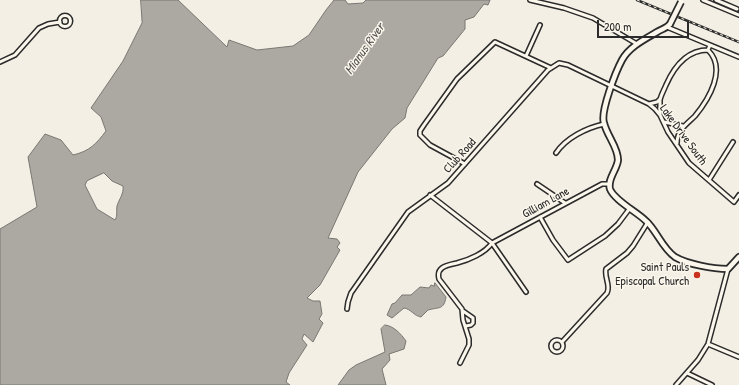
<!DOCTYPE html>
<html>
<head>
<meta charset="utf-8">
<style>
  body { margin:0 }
  #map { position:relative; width:739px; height:385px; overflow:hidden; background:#f3efe4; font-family:"Patrick Hand",sans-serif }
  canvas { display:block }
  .scale { position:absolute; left:597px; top:20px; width:92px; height:18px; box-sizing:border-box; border:2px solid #2b2b2b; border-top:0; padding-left:5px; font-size:12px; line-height:14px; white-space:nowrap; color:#2b2b2b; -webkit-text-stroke:3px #fbf7ec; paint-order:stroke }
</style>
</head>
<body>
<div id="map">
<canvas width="739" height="385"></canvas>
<div class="scale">200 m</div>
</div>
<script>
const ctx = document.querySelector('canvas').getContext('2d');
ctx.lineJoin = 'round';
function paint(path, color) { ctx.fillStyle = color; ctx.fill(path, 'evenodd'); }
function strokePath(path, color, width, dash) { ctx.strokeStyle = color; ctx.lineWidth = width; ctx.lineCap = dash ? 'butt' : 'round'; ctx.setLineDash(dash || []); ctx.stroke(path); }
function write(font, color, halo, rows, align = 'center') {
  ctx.font = font + ' "Patrick Hand",sans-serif'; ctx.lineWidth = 3; ctx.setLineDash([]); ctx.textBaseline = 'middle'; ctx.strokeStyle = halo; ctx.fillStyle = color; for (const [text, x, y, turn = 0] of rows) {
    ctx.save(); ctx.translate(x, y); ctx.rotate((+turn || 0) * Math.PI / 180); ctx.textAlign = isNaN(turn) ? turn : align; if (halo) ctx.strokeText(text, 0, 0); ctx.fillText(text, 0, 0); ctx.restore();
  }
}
const water = new Path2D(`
  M 141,0 L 178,0 L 227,47 L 229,40 L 257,50 L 293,46 L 309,35 L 326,10 L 334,0 L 345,0 L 348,4 L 363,3 L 366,0 L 490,0 L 488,5 L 484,4 L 474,17 L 465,20 L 465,29 L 443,56 L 438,58 L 407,108 L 405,118 L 392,129 L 358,172 L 328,238 L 337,239 L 340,243 L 337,247 L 340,250 L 320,285 L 307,298 L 313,301 L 320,301 L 322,314 L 319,319 L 323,323 L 313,342 L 304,334 L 302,339 L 307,345 L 289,373 L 286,382 L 290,385 L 0,385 L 0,229 L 37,207 L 28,157 L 45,134 L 61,140 L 73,155 C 90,151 96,144 106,131 L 101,117 L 91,108 L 123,61 L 142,23 ZM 104,173 L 112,181 L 123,186 C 124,194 119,199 117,206 C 116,211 118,215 115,220 L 97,209 L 85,185 L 87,181 Z
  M 435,283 L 446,297 C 444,310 439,307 428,310 L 421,317 C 414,316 411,309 404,308 L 392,318 L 387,315 L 392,304 L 395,303 L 402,295 L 411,295 L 420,287 L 429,288 L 431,285 L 434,286 Z
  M 385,325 C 394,326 401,334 406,341 L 404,349 L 389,354 L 390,360 L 382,369 L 386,385 L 338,385 L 349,370 L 356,365 L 385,352 L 381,329 Z`);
const street = new Path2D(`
  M 530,0 L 564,8 L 593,18 L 637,44
  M 703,0 L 739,15
  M 716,0 L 737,9
  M59.5 21a5.5 5.5 0 1 1 11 0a5.5 5.5 0 1 1-11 0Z
  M 667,27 L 739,57
  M 526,56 L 540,25
  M 0,62 L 15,55 L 39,28 L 48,24 L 60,22
  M 649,104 L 657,102 L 660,99
  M 660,115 C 660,110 660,105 660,100 C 661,95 664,90 666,85 C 674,67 687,50 708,50
  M 664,122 L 683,126
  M 677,143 C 677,130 687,124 695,116 C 709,99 727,69 708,50 L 710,45
  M 556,153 C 566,138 586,128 604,124
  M 465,164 L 430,145 L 420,135 L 420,131 L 424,125 L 457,79 L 495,42 L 551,68
  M 709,180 L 733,142
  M 537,184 L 565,203
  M 430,195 L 492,243 L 602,184 L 610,184
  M 540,217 L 553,240 L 568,260 L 605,236 L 618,224 L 630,208
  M 347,309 L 348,302 L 351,293 L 408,212 L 448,183 L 548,70 L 559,63 L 568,65 L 649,104 L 655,109 L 660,115 L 668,132 L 689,163 L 734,202 L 739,195
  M 463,311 L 473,318 L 473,323 L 471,325 L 466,326
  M551 346a6 6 0 1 1 12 0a6 6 0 1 1-12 0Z
  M 562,342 L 607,293 C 611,285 604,278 606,269 L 627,253 L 633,246 L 648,222
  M 708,344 L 739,357
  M 460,363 L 469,345 L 469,339 L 463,320 L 462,309 L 439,279 C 438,275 438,271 442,268 C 446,265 452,264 457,263 C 469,260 485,253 492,243 L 526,292
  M 687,373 L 712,385
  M 676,385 L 698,360 L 708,344 L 728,269`);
const secondary = new Path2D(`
  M 670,24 C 667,28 662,29 657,32 C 645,39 629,47 622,60 C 616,71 600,112 604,123 C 607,136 618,147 618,160 C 617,170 607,179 610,189 C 614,200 637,212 646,221 C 657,231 662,248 675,257 C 687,264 713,269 728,269 L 739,257`);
const rail = new Path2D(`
  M 637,0 L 739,42`);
const secondaryBridge = new Path2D(`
  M 670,24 L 681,2`);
const markers = [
  [697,275,4,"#c8321e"]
];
const streetNames = [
  ["Lake Drive South",683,135,54],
  ["Club Road",460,156,-48],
  ["Gilliam Lane",546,203,-29]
];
const poiNames = [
  ["Saint Pauls",689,268],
  ["Episcopal Church",689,282]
];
const waterNames = [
  ["Mianus River",365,49,-55]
];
paint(water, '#aca9a2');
strokePath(water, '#787772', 1);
strokePath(street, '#2b2b2b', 6);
strokePath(secondary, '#2b2b2b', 8);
strokePath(street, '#fbf7ec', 3);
strokePath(secondary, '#fbf7ec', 4.5);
strokePath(rail, '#2b2b2b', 2.5);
strokePath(rail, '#fbf7ec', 1, [3]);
strokePath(secondaryBridge, '#2b2b2b', 8, []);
strokePath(secondaryBridge, '#fbf7ec', 4.5);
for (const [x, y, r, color] of markers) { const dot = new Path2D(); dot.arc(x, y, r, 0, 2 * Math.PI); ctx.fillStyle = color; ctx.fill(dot); strokePath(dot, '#fbf7ec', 1.5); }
write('12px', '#2b2b2b', '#fbf7ec', streetNames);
write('12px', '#2b2b2b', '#fbf7ec', poiNames, 'right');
write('italic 13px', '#585755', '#fbf7ec', waterNames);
</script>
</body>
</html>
